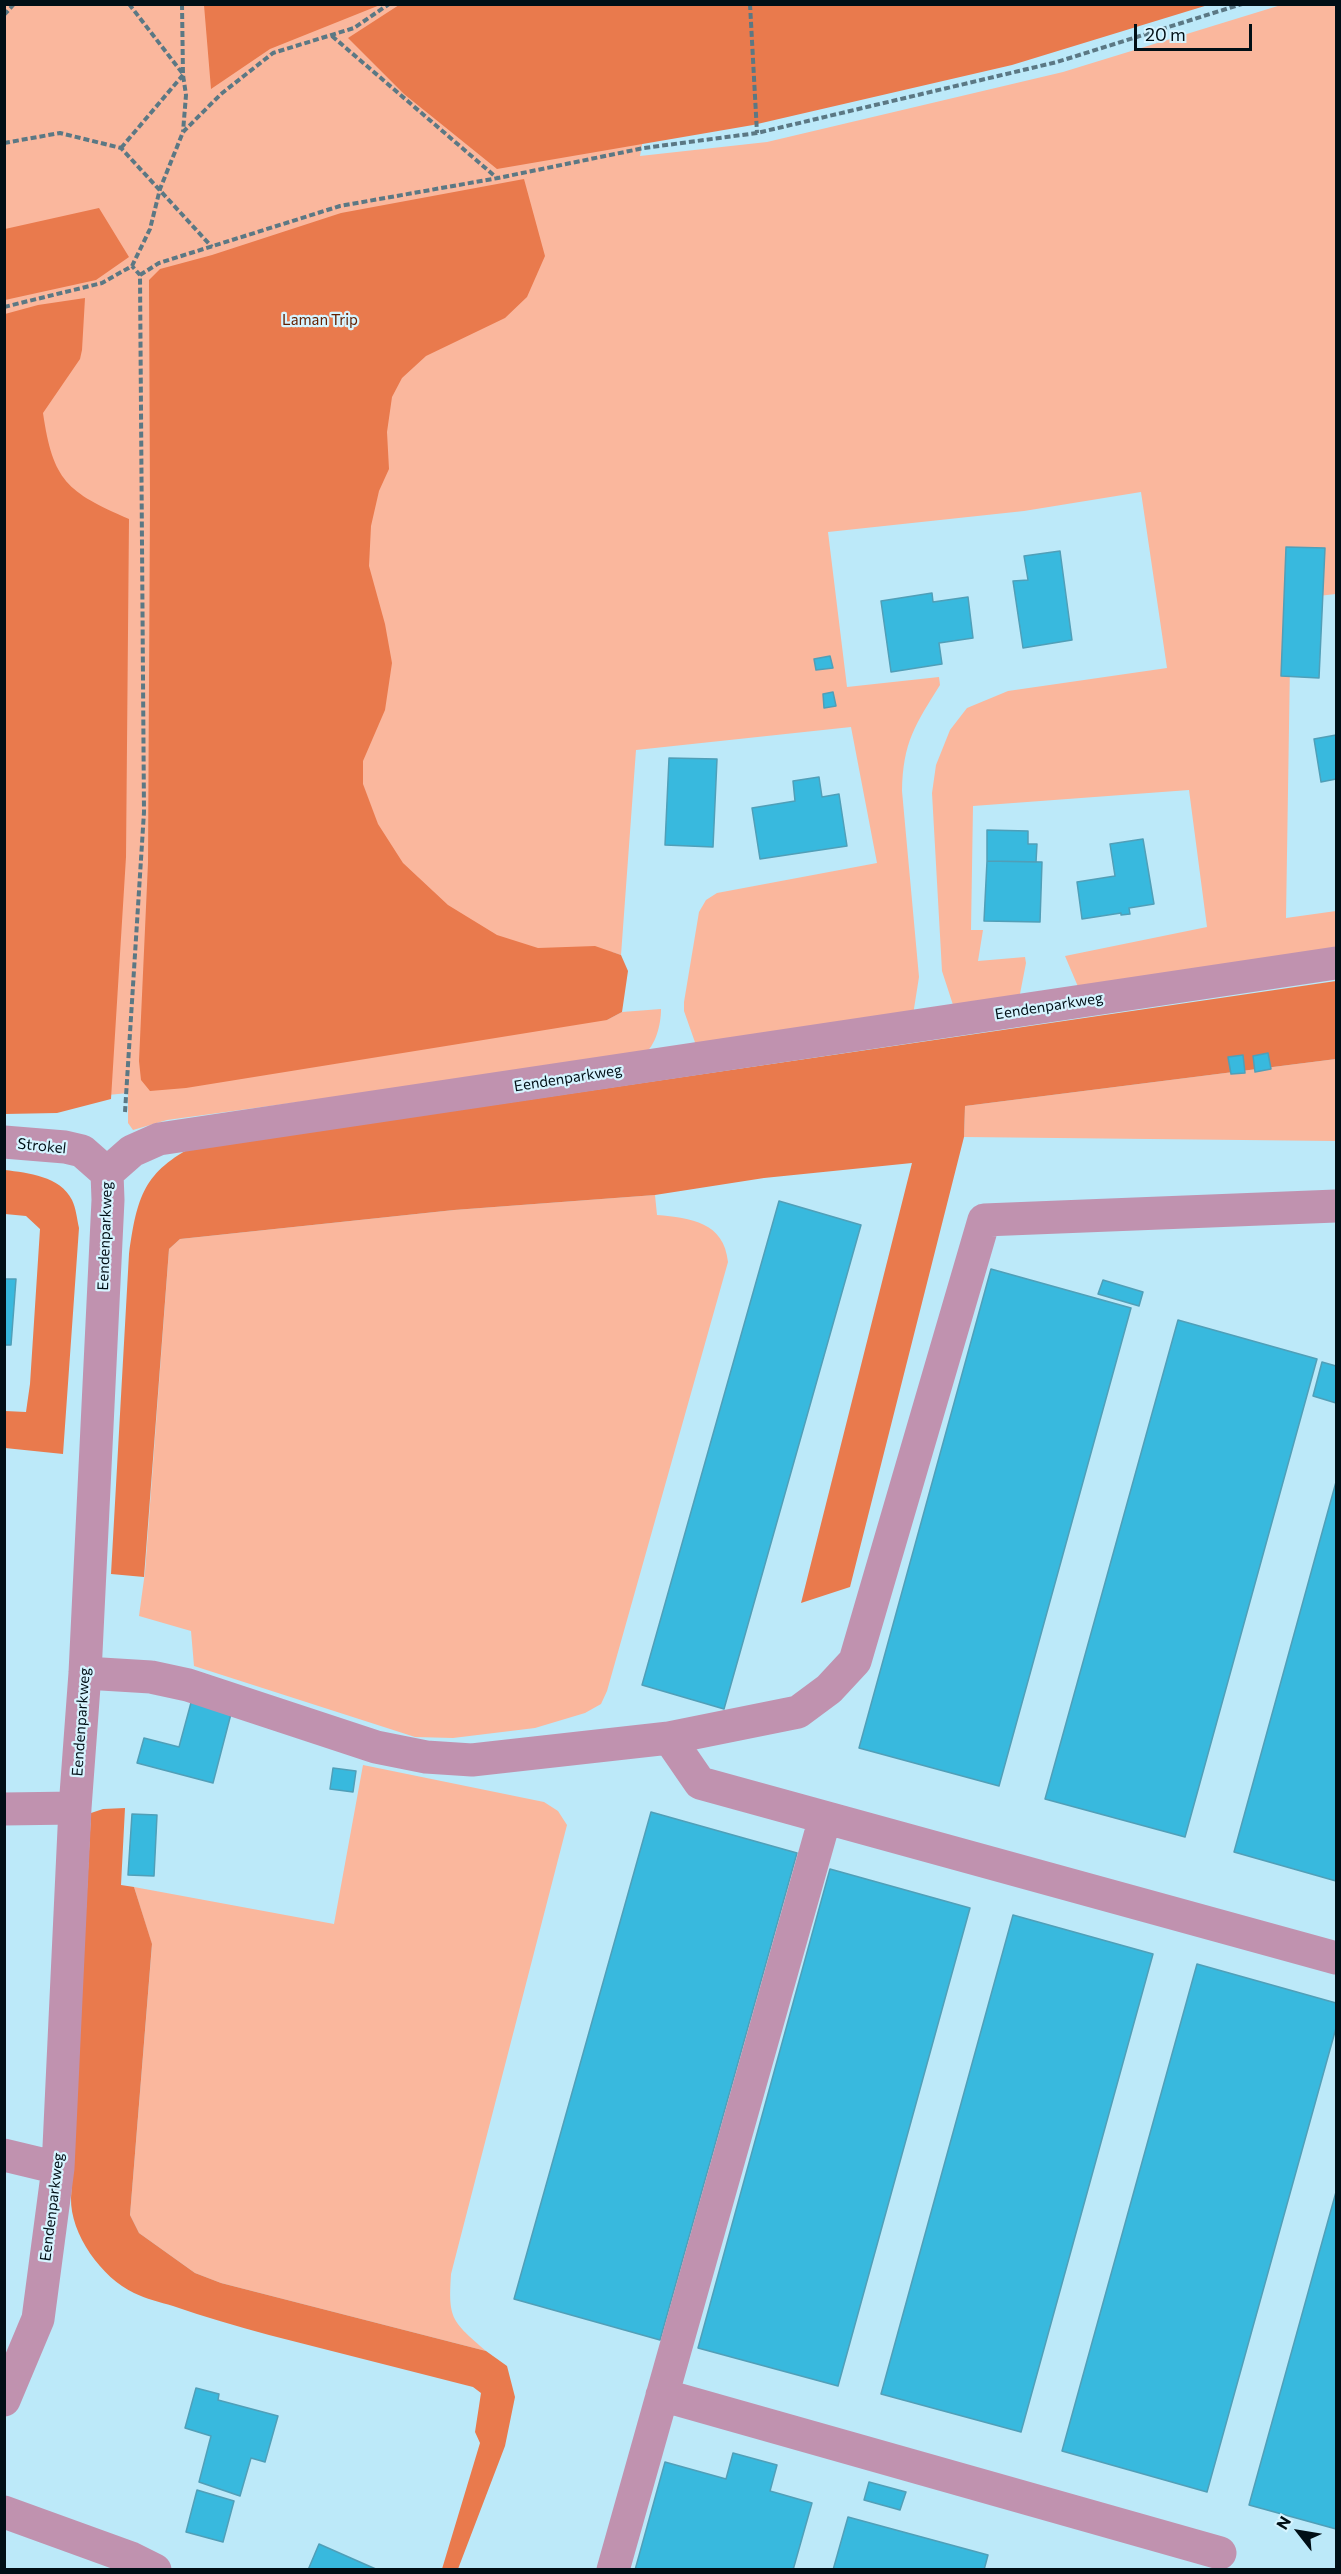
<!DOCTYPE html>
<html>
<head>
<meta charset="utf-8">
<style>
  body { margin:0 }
  #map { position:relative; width:1341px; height:2574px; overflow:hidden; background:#bce9f9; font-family:Commissioner,sans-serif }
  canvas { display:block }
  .frame { position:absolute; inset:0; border:6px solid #000f16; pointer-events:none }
  .north { position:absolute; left:1269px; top:2502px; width:60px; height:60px; -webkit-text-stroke:4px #d6f4ff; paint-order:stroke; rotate:301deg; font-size:16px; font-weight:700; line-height:24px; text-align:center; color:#000f16 }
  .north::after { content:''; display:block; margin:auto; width:21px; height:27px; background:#000f16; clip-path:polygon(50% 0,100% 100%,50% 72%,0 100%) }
  .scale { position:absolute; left:1134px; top:24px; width:118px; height:27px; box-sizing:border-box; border:3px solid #000f16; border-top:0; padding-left:8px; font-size:18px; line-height:21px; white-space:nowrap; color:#000f16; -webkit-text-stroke:4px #d6f4ff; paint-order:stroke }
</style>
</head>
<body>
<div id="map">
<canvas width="1341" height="2574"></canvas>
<div class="frame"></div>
<div class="north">N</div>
<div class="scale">20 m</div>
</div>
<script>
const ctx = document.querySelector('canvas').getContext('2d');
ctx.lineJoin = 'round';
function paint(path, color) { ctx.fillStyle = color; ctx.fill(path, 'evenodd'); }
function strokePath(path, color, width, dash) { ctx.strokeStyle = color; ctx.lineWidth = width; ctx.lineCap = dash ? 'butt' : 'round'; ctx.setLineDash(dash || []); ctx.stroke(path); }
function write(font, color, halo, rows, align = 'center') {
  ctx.font = font + ' Commissioner,sans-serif'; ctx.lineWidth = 4.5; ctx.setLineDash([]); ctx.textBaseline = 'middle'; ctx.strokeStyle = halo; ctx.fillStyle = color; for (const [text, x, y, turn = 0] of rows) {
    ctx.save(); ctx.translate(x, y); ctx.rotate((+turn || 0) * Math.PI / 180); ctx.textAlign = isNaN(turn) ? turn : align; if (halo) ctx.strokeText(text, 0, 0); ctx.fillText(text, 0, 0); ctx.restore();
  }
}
const green = new Path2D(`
  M 4,5 L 1196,5 L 644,134 L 640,156 L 767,142 L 1063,72 L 1281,5 L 1336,5 L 1336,594 L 1291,599 L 1286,918 L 1336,911 L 1336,952 L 1079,989 L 1065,956 L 1207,927 L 1189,790 L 973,806 L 971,930 L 983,930 L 978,961 L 1025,957 L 1026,963 L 1019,999 L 954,1008 L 942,971 L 932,793 L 936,765 L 950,730 L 967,708 L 1008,691 L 1167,668 L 1141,492 L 1024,511 L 828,532 L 847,687 L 939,677 L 940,685 C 915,725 903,742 902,791 L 919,977 L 913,1015 L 697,1048 L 684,1011 L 684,1002 L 699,912 L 706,900 L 717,893 L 877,863 L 851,727 L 636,750 L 621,955 L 612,952 L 607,1020 L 622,1012 L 661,1009 C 661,1024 656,1046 643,1055 L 167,1120 L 133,1130 L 128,1123 L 128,1093 L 28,1103 L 5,1101 Z
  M 1336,1059 L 1336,1141 L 964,1137 L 965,1106 Z
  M 655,1195 L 657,1215 C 691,1218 724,1222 728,1262 L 607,1691 L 601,1704 L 585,1713 L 535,1728 L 453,1738 L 415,1737 L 194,1666 L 191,1631 L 139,1616 L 145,1572 L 169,1249 L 180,1239 L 454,1210 Z
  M 363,1765 L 544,1802 L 558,1811 L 567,1825 L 451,2274 C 448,2320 452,2321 486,2351 L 221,2283 L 195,2273 L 139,2233 L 130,2215 L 152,1945 L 134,1887 L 334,1924 Z`);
const forest = new Path2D(`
  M 204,5 L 204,4 L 380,5 L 270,49 L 211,89 Z
  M 399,5 L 399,4 L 1208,5 L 1012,65 L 753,125 L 497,169 L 404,94 L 348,38 Z
  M 524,179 L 545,256 L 527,297 L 505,318 L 426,356 L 402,378 L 392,397 L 387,432 L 389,469 L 379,491 L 371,526 L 369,566 L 385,624 L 392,663 L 385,710 L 363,761 L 363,784 L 378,824 L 403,863 L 448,905 L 497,935 L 538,948 L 595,946 L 621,955 L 628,971 L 622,1012 L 607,1020 L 186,1088 L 150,1091 L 141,1080 L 139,1061 L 148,863 L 150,503 L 149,280 L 160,269 L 212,255 L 341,213 Z
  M 99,208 L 129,257 L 96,280 L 5,300 L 5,229 Z
  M 85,298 L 82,350 L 80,359 L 43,413 C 53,481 67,492 129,519 L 126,857 L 111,1099 L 57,1113 L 5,1114 L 5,314 L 38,305 Z
  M 1336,981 L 1336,1059 L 965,1106 L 964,1137 L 850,1587 L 801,1603 L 912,1163 L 764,1178 L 655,1195 L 454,1210 L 180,1239 L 169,1249 L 144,1577 L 111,1574 L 129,1254 C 137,1198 143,1171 197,1145 L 370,1123 Z
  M 5,1170 C 28,1173 60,1176 72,1200 C 76,1208 77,1219 79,1228 L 63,1454 L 5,1448 L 5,1411 L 26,1412 L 30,1384 L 40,1229 L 26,1216 L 5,1214 Z
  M 125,1808 L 121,1885 L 134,1887 L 152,1944 L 130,2215 L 139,2233 L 195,2273 L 221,2283 L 486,2351 L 507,2366 L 515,2397 L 505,2446 L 458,2569 L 442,2569 L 480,2443 L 475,2432 L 481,2393 L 473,2387 C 405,2370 337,2352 269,2335 C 236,2326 205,2317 173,2306 C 160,2302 146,2299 134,2293 C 102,2278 70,2234 71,2198 L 91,1813 L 103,1809 Z`);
const building = new Path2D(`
  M 1286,547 L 1325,548 L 1319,678 L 1281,676 Z
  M 1060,551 L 1072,640 L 1023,648 L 1013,581 L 1028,580 L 1024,556 Z
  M 932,593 L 933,602 L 968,597 L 973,638 L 939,643 L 942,664 L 891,672 L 881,601 Z
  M 830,656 L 833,668 L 816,670 L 814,659 Z
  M 833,692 L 836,706 L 824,708 L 823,694 Z
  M 1336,735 L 1336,779 L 1321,782 L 1314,739 Z
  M 669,758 L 717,759 L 713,847 L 665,845 Z
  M 819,777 L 822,797 L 839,794 L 847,846 L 760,859 L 752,808 L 795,801 L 793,781 Z
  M 987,830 L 1028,831 L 1028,844 L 1037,844 L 1036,862 L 987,861 Z
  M 1143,839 L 1154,904 L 1129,908 L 1130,914 L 1121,915 L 1121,913 L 1082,919 L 1077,882 L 1115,876 L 1110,844 Z
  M 987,861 L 1042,862 L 1040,922 L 984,921 Z
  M 1268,1053 L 1271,1069 L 1255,1072 L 1253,1056 Z
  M 1243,1055 L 1245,1073 L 1231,1074 L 1228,1057 Z
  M 779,1201 L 861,1225 L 724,1709 L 642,1685 Z
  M 991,1269 L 1131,1308 L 999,1786 L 859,1748 Z
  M 4,1279 L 16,1279 L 11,1345 L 4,1345 Z
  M 1103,1280 L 1143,1292 L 1139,1306 L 1098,1294 Z
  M 1178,1320 L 1317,1359 L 1185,1837 L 1045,1799 Z
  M 1322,1362 L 1336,1366 L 1336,1403 L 1313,1396 Z
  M 1336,1482 L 1336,1881 L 1234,1852 Z
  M 192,1699 L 232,1710 L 213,1783 L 137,1763 L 144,1738 L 179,1747 Z
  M 333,1768 L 356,1771 L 353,1792 L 330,1789 Z
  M 651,1812 L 797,1853 L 660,2340 L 514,2299 Z
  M 132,1814 L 157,1815 L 154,1876 L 128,1875 Z
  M 830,1869 L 970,1908 L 838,2386 L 698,2348 Z
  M 1013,1915 L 1153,1954 L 1021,2432 L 881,2394 Z
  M 1197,1964 L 1336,2003 L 1336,2028 L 1207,2492 L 1062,2451 Z
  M 1336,2192 L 1336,2529 L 1249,2505 Z
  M 196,2388 L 219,2394 L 218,2400 L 278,2416 L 265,2462 L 251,2458 L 240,2496 L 199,2482 L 211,2436 L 185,2428 Z
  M 733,2453 L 777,2465 L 770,2491 L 812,2503 L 793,2570 L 635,2570 L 665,2462 L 726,2479 Z
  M 869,2482 L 906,2492 L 900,2510 L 864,2500 Z
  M 197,2490 L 234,2501 L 223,2542 L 186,2532 Z
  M 848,2517 L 988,2555 L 984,2570 L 833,2570 Z
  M 319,2544 L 378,2570 L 308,2570 Z`);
const path = new Path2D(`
  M 129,4 L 183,74
  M 182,4 L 183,75 L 186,95 L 183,132
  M 750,4 L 757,133
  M 4,15 L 14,4
  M 332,36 L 497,178
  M 4,143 L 60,133 L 121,148 L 212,247
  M 121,148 L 183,75
  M 140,275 L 159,263 L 340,206 L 498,178 L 644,148 L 757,133 L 1057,62 L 1242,4
  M 4,307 L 102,283 L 132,266 L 150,229 L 160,189 L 183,132 L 221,94 L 273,53 L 354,28 L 389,4
  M 125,1112 L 144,812 L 140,275 L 132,266`);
const minor = new Path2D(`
  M 4,1142 L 65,1147 L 82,1151 L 107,1173
  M 85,1673 L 151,1677 L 188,1685 L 376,1747 L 426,1757 L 472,1760 L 669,1738 L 798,1712 L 829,1689 L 855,1661 L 984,1220 L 1336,1206
  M 669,1738 L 700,1783 L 1336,1958
  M 4,1809 L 75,1808
  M 4,2155 L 58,2168
  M 662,2395 L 1220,2553
  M 4,2400 L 38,2319 L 58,2168 L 75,1808 L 85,1673 L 108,1200 L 107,1173 L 132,1151 L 159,1139 L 1336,963
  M 4,2512 L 131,2558 L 155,2570
  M 613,2570 L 825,1818`);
const parkNames = [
  ["Laman Trip",320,320]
];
const streetNames = [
  ["Eendenparkweg",1049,1006,-9],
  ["Eendenparkweg",568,1078,-9],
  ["Strokel",42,1146,6],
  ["Eendenparkweg",105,1236,-88],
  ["Eendenparkweg",81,1722,-86],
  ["Eendenparkweg",52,2207,-83]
];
paint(green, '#fab79d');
paint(forest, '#e97a4d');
paint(building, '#38b9de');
strokePath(building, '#509fb8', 1.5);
strokePath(path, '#5b7884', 4, [6, 3]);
strokePath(minor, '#c092af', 33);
write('15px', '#652000', '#d6f4ff', parkNames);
write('15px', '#000f16', '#d6f4ff', streetNames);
</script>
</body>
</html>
